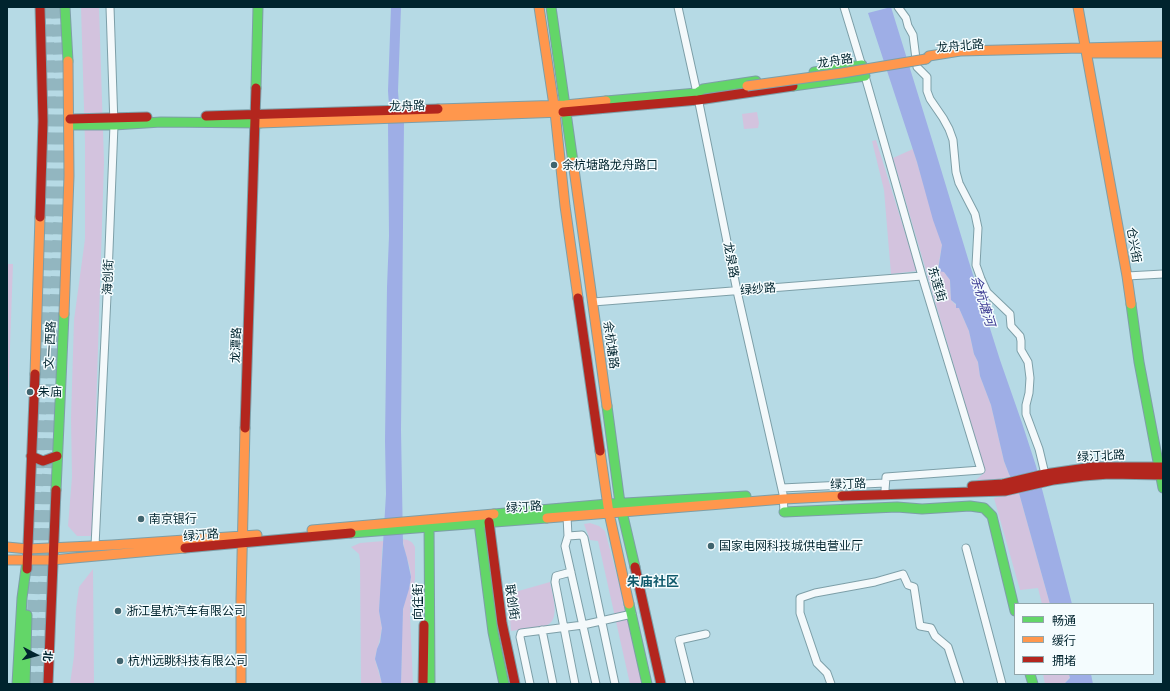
<!DOCTYPE html>
<html>
<head>
<meta charset="utf-8">
<style>
  body { margin:0 }
  #map { position:relative; width:1170px; height:691px; overflow:hidden; background:#b6dae5; font-family:"Exo 2","Noto Sans SC",sans-serif }
  canvas { display:block }
  .frame { position:absolute; inset:0; border:8px solid #00242e; pointer-events:none }
  .legend { position:absolute; left:1014px; top:603px; width:140px; height:72px; box-sizing:border-box; background:#f4fcfe; border:1px solid #92a6ab; margin:0; padding:5px 7px; list-style:none; font-size:12px; color:#00242e }
  .legend li { display:flex; align-items:center; gap:8px; height:20px }
  .legend b { width:20px; border:1px solid #92a6ab }
  .north { position:absolute; left:16px; top:635px; width:40px; height:40px; -webkit-text-stroke:3px #f4fcfe; paint-order:stroke; rotate:96deg; font-size:11px; font-weight:700; line-height:16px; text-align:center; color:#00242e }
  .north::after { content:''; display:block; margin:auto; width:14px; height:18px; background:#00242e; clip-path:polygon(50% 0,100% 100%,50% 72%,0 100%) }
</style>
</head>
<body>
<div id="map">
<canvas width="1170" height="691"></canvas>
<div class="frame"></div>
<ul class="legend">
<li><b style="height:5px;background:#63d668"></b>畅通</li>
<li><b style="height:5px;background:#ff974d"></b>缓行</li>
<li><b style="height:5px;background:#b3261e"></b>拥堵</li>
</ul>
<div class="north">北</div>
</div>
<script>
const ctx = document.querySelector('canvas').getContext('2d');
ctx.lineJoin = 'round';
function paint(path, color) { ctx.fillStyle = color; ctx.fill(path, 'evenodd'); }
function strokePath(path, color, width, dash) { ctx.strokeStyle = color; ctx.lineWidth = width; ctx.lineCap = dash ? 'butt' : 'round'; ctx.setLineDash(dash || []); ctx.stroke(path); }
function write(font, color, halo, rows, align = 'center') {
  ctx.font = font + ' "Exo 2","Noto Sans SC",sans-serif'; ctx.lineWidth = 3; ctx.setLineDash([]); ctx.textBaseline = 'middle'; ctx.strokeStyle = halo; ctx.fillStyle = color; for (const [text, x, y, turn = 0] of rows) {
    ctx.save(); ctx.translate(x, y); ctx.rotate((+turn || 0) * Math.PI / 180); ctx.textAlign = isNaN(turn) ? turn : align; if (halo) ctx.strokeText(text, 0, 0); ctx.fillText(text, 0, 0); ctx.restore();
  }
}
const green = new Path2D(`
  M 81,7 L 99,7 L 104,162 L 92,536 L 77,536 L 68,526 L 72,477 L 71,418 L 74,320 L 85,239 L 85,142 Z
  M 757,112 L 759,123 L 758,128 L 744,129 L 742,114 Z
  M 876,140 L 917,271 L 891,274 L 884,190 L 872,141 Z
  M 913,149 L 942,245 L 938,268 L 944,272 L 950,280 L 951,300 L 959,308 L 969,331 L 974,354 L 978,362 L 980,376 L 991,405 L 1004,461 L 1010,477 L 990,480 L 976,480 L 985,472 L 893,158 Z
  M 7,264 L 13,264 L 7,430 Z
  M 1019,493 L 1050,604 L 1042,604 L 1038,588 L 1020,590 L 994,498 Z
  M 590,523 L 599,526 L 605,531 L 629,621 L 642,684 L 630,684 L 598,541 L 590,540 L 584,524 Z
  M 403,539 C 409,540 412,541 415,547 L 415,579 L 411,599 L 410,615 L 413,684 L 401,684 C 402,660 401,635 403,611 C 404,599 410,589 411,578 C 411,564 403,552 403,539 Z
  M 384,541 L 382,550 L 381,582 L 379,611 L 382,628 L 379,643 L 377,649 L 375,659 L 382,684 L 361,684 L 360,560 L 359,554 L 351,547 L 360,543 Z
  M 93,569 L 94,684 L 70,684 L 74,656 L 76,609 L 79,587 Z
  M 550,582 C 552,593 560,617 549,624 C 542,628 520,630 511,631 L 508,594 Z
  M 1043,674 L 1069,674 L 1070,677 L 1064,684 L 1045,684 Z`);
const water = new Path2D(`
  M 891,7 L 933,143 L 969,262 L 1000,360 L 1022,423 L 1036,466 L 1072,604 L 1050,604 L 1019,493 L 1009,474 L 1004,461 L 991,405 L 980,376 L 978,362 L 974,354 L 969,331 L 959,308 L 956,308 L 956,304 L 951,300 L 950,280 L 944,272 L 938,271 L 942,245 L 933,220 L 917,162 L 868,13 Z
  M 404,122 L 401,430 L 403,544 L 407,558 L 411,577 L 409,589 L 403,609 L 401,684 L 382,684 L 379,671 L 375,659 L 377,649 L 380,642 L 382,628 L 379,611 L 386,494 L 385,441 L 387,287 L 389,236 L 388,123 Z
  M 1069,674 L 1091,674 L 1093,684 L 1064,684 L 1070,678 Z`);
const river = new Path2D(`
  M 395,119 L 393,91 L 396,7`);
const highwayTunnel = new Path2D(`
  M 31,684 L 36,517 L 48,210 L 50,103 L 47,7
  M 41,684 L 47,496 L 60,206 L 60,79 L 57,7`);
const street = new Path2D(`
  M 678,7 L 697,93 L 737,291 L 783,494 L 784,512
  M 844,7 L 865,76 L 922,276 L 981,470 L 886,477 L 885,490
  M 898,7 L 906,18 L 908,26 L 913,35 L 917,67 L 927,77 L 927,91 L 930,99 L 943,118 L 949,129 L 953,140 L 956,172 L 959,183 L 975,214 L 978,228 L 976,265 L 981,279 L 987,292 L 1010,314 L 1011,326 L 1020,336 L 1021,341 L 1021,350 L 1028,362 L 1030,378 L 1029,393 L 1026,405 L 1026,414 L 1039,449 L 1045,474
  M 1127,276 L 1163,274
  M 593,302 L 922,276
  M 782,488 L 885,483
  M 567,516 L 568,536 L 565,546 L 596,684
  M 568,536 L 582,535 L 584,538 L 615,684
  M 95,546 L 108,275 L 114,125 L 110,7
  M 966,548 L 1002,684
  M 571,572 L 556,576 L 555,582 L 575,684
  M 542,630 L 553,684
  M 530,684 L 520,637 L 521,633 L 583,625 L 632,614
  M 690,684 L 679,640 L 706,634
  M 831,684 L 827,673 L 817,663 L 800,613 L 800,598 L 815,593 L 875,582 L 903,574 L 908,585 L 914,587 L 920,626 L 931,628 L 935,636 L 948,647 L 960,684`);
const fast = new Path2D(`
  M 65,7 L 68,61
  M 551,7 L 573,162
  M 814,72 L 862,65
  M 793,86 L 865,76
  M 256,88 L 258,7
  M 606,101 L 697,93 L 703,89 L 756,81
  M 70,125 L 114,125 L 161,122 L 260,123
  M 1131,304 L 1139,362 L 1163,488
  M 607,406 L 620,503 L 635,567
  M 56,490 L 64,314
  M 784,512 L 897,507 L 922,509 L 970,506 L 984,508 L 992,516 L 1015,611
  M 494,514 L 608,504 L 746,496
  M 429,521 L 430,684
  M 479,523 L 493,632 L 504,684
  M 351,533 L 547,518
  M 629,604 L 647,684
  M 1030,674 L 1033,684
  M 17,684 L 22,598 L 27,561
  M 25,684 L 27,615`);
const slow = new Path2D(`
  M 539,7 L 555,112 L 565,206 L 578,298
  M 1078,7 L 1127,276 L 1131,304
  M 1092,53 L 1163,53
  M 926,59 L 929,56 L 960,51 L 1163,46
  M 438,109 L 565,105 L 606,101
  M 260,123 L 563,112
  M 573,162 L 607,406
  M 64,314 L 69,176 L 68,61
  M 35,374 L 40,217
  M 600,451 L 609,513 L 629,604
  M 547,518 L 784,499 L 842,496
  M 312,530 L 494,514
  M 7,547 L 28,549 L 112,545 L 257,535
  M 7,560 L 52,560 L 185,548
  M 241,684 L 241,599 L 245,428`);
const jam = new Path2D(`
  M 40,7 L 43,121 L 40,217
  M 563,112 L 698,100 L 793,86
  M 206,116 L 438,109
  M 70,119 L 147,117
  M 578,298 L 600,451
  M 245,428 L 256,88
  M 31,456 L 43,461 L 57,456
  M 972,486 L 1003,484 L 1045,474 L 1093,467 L 1163,467
  M 842,496 L 1005,491 L 1053,480 L 1083,476 L 1109,474 L 1163,475
  M 489,522 L 502,623 L 515,684
  M 185,548 L 351,533
  M 635,567 L 661,684
  M 27,569 L 35,374
  M 48,684 L 56,490
  M 423,684 L 424,625`);
const slowBridge = new Path2D(`
  M 747,86 L 842,73 L 926,59`);
const markers = [
  [554,165,4,"#40646e"],
  [30,392,4,"#40646e"],
  [141,519,4,"#40646e"],
  [711,546,4,"#40646e"],
  [118,611,4,"#40646e"],
  [120,661,4,"#40646e"]
];
const streetNames = [
  ["龙舟北路",960,46,-5],
  ["龙舟路",835,61,-9],
  ["龙舟路",407,106,-2],
  ["仓兴街",1134,245,80],
  ["龙泉路",731,260,79],
  ["海创街",108,277,-88],
  ["东莲街",937,284,73],
  ["绿纱路",758,289,-5],
  ["文一西路",50,345,-87],
  ["龙潭路",236,345,-88],
  ["余杭塘路",611,345,82],
  ["绿汀北路",1101,456,-3],
  ["绿汀路",848,484,-2],
  ["绿汀路",524,507,-4],
  ["绿汀路",201,535,-5],
  ["向往街",418,602,-90],
  ["联创街",512,602,82]
];
const poiNames = [
  ["余杭塘路龙舟路口",562,165],
  ["朱庙",38,392],
  ["南京银行",149,519],
  ["国家电网科技城供电营业厅",719,546],
  ["浙江星杭汽车有限公司",126,611],
  ["杭州远眺科技有限公司",128,661]
];
const waterNames = [
  ["余杭塘河",983,301,73]
];
const neighbourhoodNames = [
  ["朱庙社区",653,582]
];
paint(green, '#d3c3de');
paint(water, '#9eaee6');
strokePath(river, '#9eaee6', 10);
strokePath(highwayTunnel, '#92b6c0', 12, [12, 6]);
strokePath(street, '#7d9fa8', 9);
strokePath(fast, '#7d9fa8', 11);
strokePath(slow, '#7d9fa8', 11);
strokePath(jam, '#7d9fa8', 11);
strokePath(street, '#f4f9fb', 7);
strokePath(fast, '#63d668', 9);
strokePath(slow, '#ff974d', 9);
strokePath(jam, '#b3261e', 9);
strokePath(slowBridge, '#7d9fa8', 11, []);
strokePath(slowBridge, '#ff974d', 9);
for (const [x, y, r, color] of markers) { const dot = new Path2D(); dot.arc(x, y, r, 0, 2 * Math.PI); ctx.fillStyle = color; ctx.fill(dot); strokePath(dot, '#f4fcfe', 1.5); }
write('12px', '#00242e', '#f4fcfe', streetNames);
write('12px', '#00242e', '#f4fcfe', poiNames, 'left');
write('italic 13px', '#3d3d94', '#f4fcfe', waterNames);
write('bold 13px', '#115a6c', '#f4fcfe', neighbourhoodNames);
</script>
</body>
</html>
